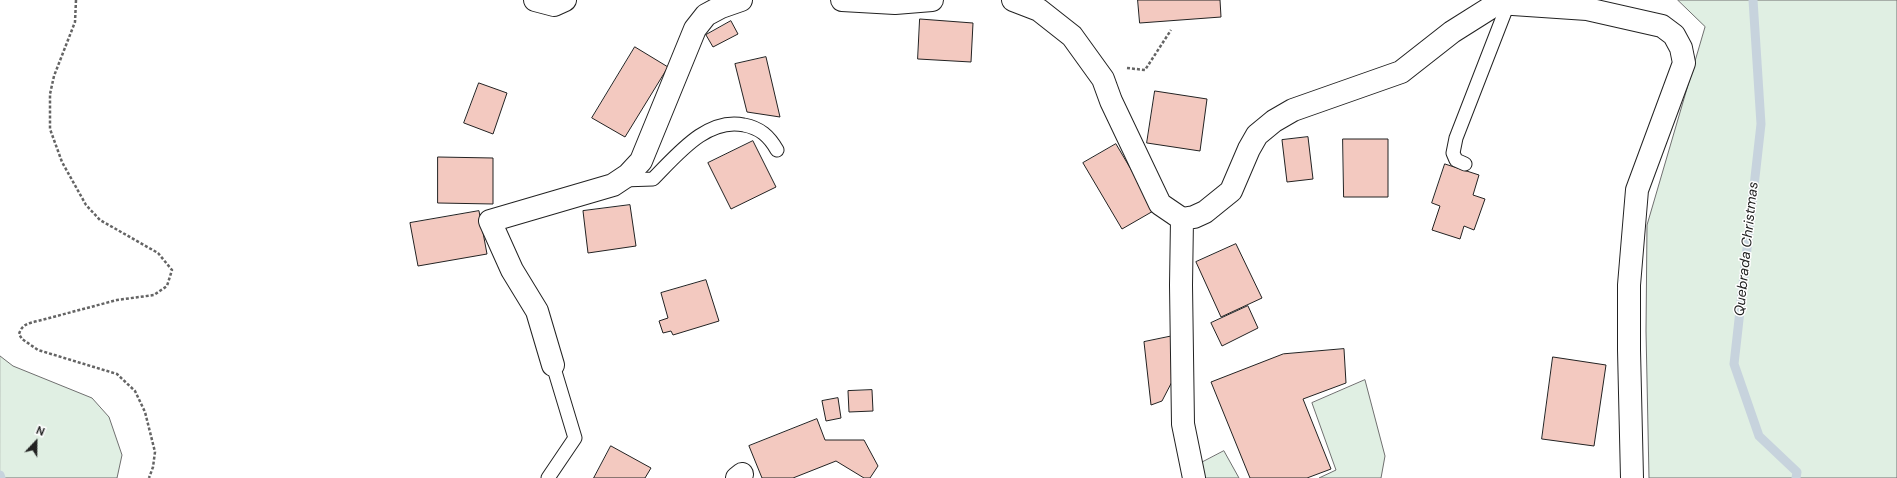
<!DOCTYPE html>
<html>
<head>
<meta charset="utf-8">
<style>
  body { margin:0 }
  #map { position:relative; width:1897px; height:478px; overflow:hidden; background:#fff; font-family:"DM Sans",sans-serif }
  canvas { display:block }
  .north { position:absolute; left:16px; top:422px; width:40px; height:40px; -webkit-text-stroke:3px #fff; paint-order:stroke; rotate:22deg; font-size:11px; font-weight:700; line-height:16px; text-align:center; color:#222 }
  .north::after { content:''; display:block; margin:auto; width:14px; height:18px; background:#222; clip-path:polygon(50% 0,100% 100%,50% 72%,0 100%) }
</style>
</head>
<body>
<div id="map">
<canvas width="1897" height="478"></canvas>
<div class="north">N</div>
</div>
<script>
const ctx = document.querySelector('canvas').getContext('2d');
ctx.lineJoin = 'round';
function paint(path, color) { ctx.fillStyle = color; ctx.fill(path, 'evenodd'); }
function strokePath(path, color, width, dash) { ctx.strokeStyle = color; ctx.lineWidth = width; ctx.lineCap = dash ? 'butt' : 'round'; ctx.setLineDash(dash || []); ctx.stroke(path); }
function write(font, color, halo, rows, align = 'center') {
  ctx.font = font + ' "DM Sans",sans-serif'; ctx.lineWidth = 3; ctx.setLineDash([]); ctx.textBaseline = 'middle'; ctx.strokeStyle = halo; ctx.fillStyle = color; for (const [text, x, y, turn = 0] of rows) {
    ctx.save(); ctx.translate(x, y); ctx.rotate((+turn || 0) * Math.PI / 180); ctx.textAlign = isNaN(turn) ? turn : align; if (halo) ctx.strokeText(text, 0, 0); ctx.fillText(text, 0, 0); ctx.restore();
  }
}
const green = new Path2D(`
  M 1678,0 L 1897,0 L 1897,478 L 1649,478 L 1646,331 L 1647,225 L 1705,27 Z
  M 0,356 L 13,366 L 92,398 L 109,417 L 122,455 L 117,478 L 0,478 Z
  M 1365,380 L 1385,456 L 1381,478 L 1319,478 L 1336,470 L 1312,403 Z
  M 1224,451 L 1239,478 L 1204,478 L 1201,463 Z`);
const stream = new Path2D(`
  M 1753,0 L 1761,124 L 1734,364 L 1759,436 L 1797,472 L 1796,478
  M 0,475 L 1,478`);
const building = new Path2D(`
  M 1138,0 L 1220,0 L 1221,17 L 1140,23 Z
  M 920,19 L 973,23 L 971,62 L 918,59 Z
  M 731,21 L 738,34 L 713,47 L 706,35 Z
  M 635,47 L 668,67 L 625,137 L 592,118 Z
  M 766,57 L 780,117 L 747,112 L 735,64 Z
  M 479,83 L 507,93 L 493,134 L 464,123 Z
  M 1155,91 L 1207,99 L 1200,151 L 1147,143 Z
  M 1308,137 L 1313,179 L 1287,182 L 1282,140 Z
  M 1343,139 L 1388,139 L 1388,197 L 1344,197 Z
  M 753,141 L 776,187 L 731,209 L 708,163 Z
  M 1116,144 L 1155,210 L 1122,229 L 1083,163 Z
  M 438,157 L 493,158 L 493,204 L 438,203 Z
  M 1445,164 L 1479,175 L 1473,195 L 1485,199 L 1474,230 L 1464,226 L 1460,239 L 1432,230 L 1440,206 L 1432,203 Z
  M 630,205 L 636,246 L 588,253 L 583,211 Z
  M 479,211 L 487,254 L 418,266 L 410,223 Z
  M 1236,244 L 1262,298 L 1221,317 L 1196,262 Z
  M 706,280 L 719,321 L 673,335 L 671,331 L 663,333 L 659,321 L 668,318 L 661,293 Z
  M 1248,306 L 1258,328 L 1222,346 L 1211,323 Z
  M 1173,336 L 1176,374 L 1162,401 L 1151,405 L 1144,342 Z
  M 1344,349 L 1346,383 L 1303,399 L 1331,469 L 1307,478 L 1250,478 L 1211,382 L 1283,354 Z
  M 1553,357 L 1606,365 L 1594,446 L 1542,439 Z
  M 872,390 L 873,411 L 849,412 L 848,391 Z
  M 838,398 L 841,418 L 826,421 L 822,401 Z
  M 817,419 L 825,440 L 864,440 L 878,466 L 870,478 L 864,478 L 836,461 L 793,478 L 762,478 L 749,446 Z
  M 611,446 L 651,468 L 645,478 L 594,478 Z`);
const path = new Path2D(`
  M 76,0 L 75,22 L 54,76 L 50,94 L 50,129 L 62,162 L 86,205 L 100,220 L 158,253 L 172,270 L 167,286 L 154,295 L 117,300 L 38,321 C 29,323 22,324 19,334 L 22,339 L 38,350 L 117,374 L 135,391 L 145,412 L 155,452 L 153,467 L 149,478
  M 1127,68 L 1145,70 L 1171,30`);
const lane = new Path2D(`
  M 1465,164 L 1456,160 L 1453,153 L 1456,138 L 1508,4
  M 622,180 L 653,179 C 677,155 707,117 744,125 C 760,128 769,136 777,150
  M 548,478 L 575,438 L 553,365`);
const street = new Path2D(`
  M 535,0 L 554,5 L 565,0
  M 842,0 L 895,3 L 932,0
  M 1013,0 L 1039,10 L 1072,36 L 1103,79 L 1111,101 L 1160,204 L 1182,219 L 1194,217 L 1205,212 L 1231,191 L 1249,149 L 1257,135 L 1274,121 L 1293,110 L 1401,72 L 1452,32 L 1498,3 L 1587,9 L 1662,26 L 1674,35 L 1681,48 L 1684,63 L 1637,190 L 1629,285 L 1629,350 L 1632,478
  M 1182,219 L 1181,285 L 1183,424 L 1194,478
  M 553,365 L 537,311 L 512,270 L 490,221 L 613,185 L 628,175 L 641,161 L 695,29 L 706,15 L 721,7 L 741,0
  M 737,478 L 742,474`);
const waterNames = [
  ["Quebrada Christmas",1747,249,-84]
];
paint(green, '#e0efe3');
strokePath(green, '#6f6f6f', 1);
strokePath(stream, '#c7d3dd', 9);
paint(building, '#f3c9c0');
strokePath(building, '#222', 1);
strokePath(lane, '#222', 15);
strokePath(street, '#222', 24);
strokePath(path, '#646464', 2.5, [3, 2]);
strokePath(lane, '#fff', 13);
strokePath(street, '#fff', 22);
write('italic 14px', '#222', '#fff', waterNames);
</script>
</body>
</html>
